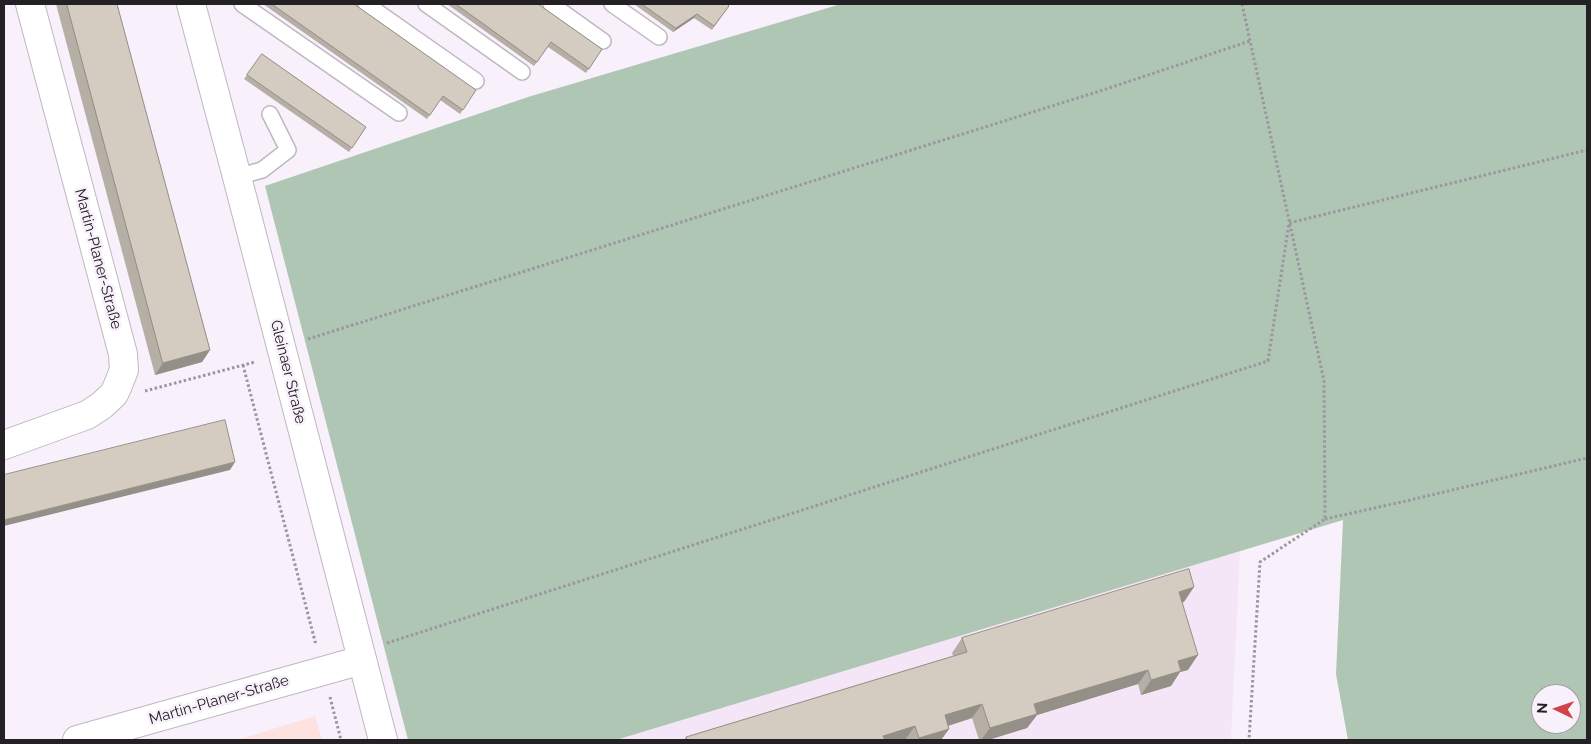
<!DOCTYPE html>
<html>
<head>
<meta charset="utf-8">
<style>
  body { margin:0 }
  #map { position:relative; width:1591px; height:744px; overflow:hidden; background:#f8f0fa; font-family:Raleway,sans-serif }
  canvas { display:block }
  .frame { position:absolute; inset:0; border:5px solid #242125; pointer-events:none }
  .north { position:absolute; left:1531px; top:684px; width:50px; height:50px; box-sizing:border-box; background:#f8f0fa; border:1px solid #a39da5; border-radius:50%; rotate:273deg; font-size:14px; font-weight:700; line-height:20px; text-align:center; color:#242125 }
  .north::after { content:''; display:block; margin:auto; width:18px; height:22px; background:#d3434c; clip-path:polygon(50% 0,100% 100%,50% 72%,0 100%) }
</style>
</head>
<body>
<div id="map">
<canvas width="1591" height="744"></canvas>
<div class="frame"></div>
<div class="north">N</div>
</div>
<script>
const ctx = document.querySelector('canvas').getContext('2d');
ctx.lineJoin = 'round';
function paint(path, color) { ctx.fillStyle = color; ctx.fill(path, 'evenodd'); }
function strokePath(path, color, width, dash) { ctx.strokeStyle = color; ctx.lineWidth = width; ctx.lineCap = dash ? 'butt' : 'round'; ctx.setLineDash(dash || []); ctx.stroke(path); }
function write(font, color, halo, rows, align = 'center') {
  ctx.font = font + ' Raleway,sans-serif'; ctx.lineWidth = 5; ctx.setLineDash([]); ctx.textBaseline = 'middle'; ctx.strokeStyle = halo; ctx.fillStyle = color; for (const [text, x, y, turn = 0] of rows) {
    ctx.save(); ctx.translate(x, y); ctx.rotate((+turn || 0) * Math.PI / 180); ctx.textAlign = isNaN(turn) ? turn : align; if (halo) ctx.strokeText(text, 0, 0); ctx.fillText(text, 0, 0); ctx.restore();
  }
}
const built = new Path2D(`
  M 1240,551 L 1231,740 L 616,740 Z`);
const education = new Path2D(`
  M 315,716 L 322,740 L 237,740 Z`);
const green = new Path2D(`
  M 841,4 L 1587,4 L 1587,740 L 1348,740 L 1336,674 L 1343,520 L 616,740 L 408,740 L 265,186 L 528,97 ZM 1541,694 L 1571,694 L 1571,724 L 1541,724 Z`);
const path = new Path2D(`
  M 1242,4 L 1324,381 L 1325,519 L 1260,562 L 1249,740
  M 308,339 L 1100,91 L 1250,41
  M 243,365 L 316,645
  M 145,391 L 255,362
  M 1325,519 L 1406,501 L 1587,458
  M 387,643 L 1268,361 L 1289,223 L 1587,150
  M 330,697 L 341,740`);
const lane = new Path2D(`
  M 242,4 L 399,113
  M 366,4 L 476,81
  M 426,4 L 522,72
  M 551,4 L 603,41
  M 612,4 L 659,37
  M 237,177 L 262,170 L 288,150 L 270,114`);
const street = new Path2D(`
  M 4,445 L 87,415 L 101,406 L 114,394 L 118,385 L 124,370 L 123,354 L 30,4
  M 77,740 L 362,660`);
const secondary = new Path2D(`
  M 191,4 L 237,177 L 383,740`);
const wall = new Path2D(`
  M 56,4 L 117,4 L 210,350 L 202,362 L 155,375 Z
  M 263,4 L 354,4 L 476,90 L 460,114 L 440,100 L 427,119 Z
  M 447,4 L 538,4 L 602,49 L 586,73 L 548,47 L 534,66 Z
  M 634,4 L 727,4 L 729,6 L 712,30 L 694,18 L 673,32 Z
  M 262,54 L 366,127 L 349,152 L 244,79 Z
  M 1182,602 L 1188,670 L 1180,672 L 1171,686 L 1141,695 L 1138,684 L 1037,715 L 1027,728 L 988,740 L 979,740 L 972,718 L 948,726 L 949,729 L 941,740 L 684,740 L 686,737 L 953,656 L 952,653 L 962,638 L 1184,602 Z`);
const shadedWall = new Path2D(`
  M 697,14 L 694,18 L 673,32 L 676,28 Z
  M 210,350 L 202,362 L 155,375 L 163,363 Z
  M 235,462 L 230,470 L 4,526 L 4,520 Z
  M 1194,587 L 1184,602 L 1168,606 L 1179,592 Z
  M 1198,655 L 1188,670 L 1180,672 L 1171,686 L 1141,695 L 1151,680 L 1178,661 Z
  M 1148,670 L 1138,684 L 1037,715 L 1027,728 L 988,740 L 981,740 L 990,728 L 1034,704 Z
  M 982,704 L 972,718 L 935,730 L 945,715 Z
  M 915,726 L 905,740 L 880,740 L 883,736 Z
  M 949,729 L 941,740 L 917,740 L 919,738 Z`);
const building = new Path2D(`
  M 67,4 L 117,4 L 210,350 L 163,363 Z
  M 272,4 L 354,4 L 476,90 L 463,110 L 443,96 L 430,115 Z
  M 456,4 L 538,4 L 602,49 L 589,69 L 551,42 L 537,62 Z
  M 642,4 L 727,4 L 729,6 L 714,26 L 697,14 L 676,28 Z
  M 262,54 L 366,127 L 352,148 L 247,75 Z
  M 225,420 L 235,462 L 4,520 L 4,475 Z
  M 1189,569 L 1194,587 L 1179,592 L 1198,655 L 1178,661 L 1181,671 L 1151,680 L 1148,670 L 1034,704 L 1037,714 L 990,728 L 982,704 L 945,715 L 949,729 L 919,738 L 915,726 L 883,736 L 885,740 L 687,740 L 686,737 L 967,652 L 962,638 Z`);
const streetNames = [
  ["Martin-Planer-Straße",98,259,75],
  ["Gleinaer Straße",288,372,76],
  ["Martin-Planer-Straße",219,700,-16]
];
paint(built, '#f4e6f7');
paint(education, '#fde2e0');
paint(green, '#b0c6b5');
strokePath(lane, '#c0b7c2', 18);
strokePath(street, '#c0b7c2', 30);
strokePath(secondary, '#c0b7c2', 30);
strokePath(path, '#9b969d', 3, [2.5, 2.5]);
strokePath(lane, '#fff', 15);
strokePath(street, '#fff', 28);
strokePath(secondary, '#fff', 28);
paint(wall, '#b6afa6');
paint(shadedWall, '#948f87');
paint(building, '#d4ccc1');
strokePath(building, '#948f87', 1);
write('15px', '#242125', '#f8f0fa', streetNames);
</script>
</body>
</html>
